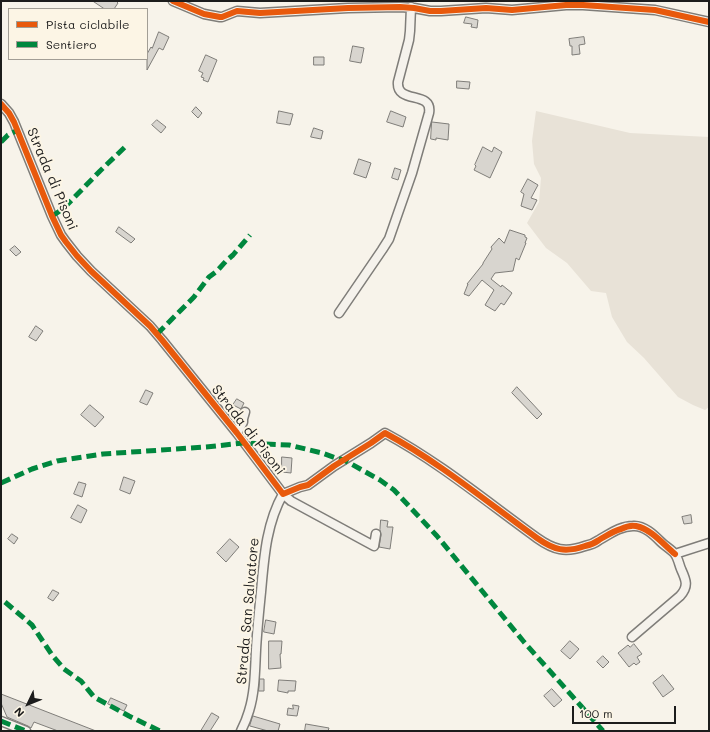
<!DOCTYPE html>
<html>
<head>
<meta charset="utf-8">
<style>
  body { margin:0 }
  #map { position:relative; width:710px; height:732px; overflow:hidden; background:#f7f3ea; font-family:Mali,sans-serif }
  canvas { display:block }
  .frame { position:absolute; inset:0; border:2px solid #1c1c1c; pointer-events:none }
  .legend { position:absolute; left:8px; top:8px; width:140px; height:52px; box-sizing:border-box; background:#fcf5e5; border:1px solid #a29e95; margin:0; padding:5px 7px; list-style:none; font-size:12px; color:#1c1c1c }
  .legend li { display:flex; align-items:center; gap:8px; height:20px }
  .legend b { width:20px; border:1px solid #a29e95 }
  .north { position:absolute; left:8px; top:684px; width:40px; height:40px; -webkit-text-stroke:3px #fcf5e5; paint-order:stroke; rotate:227deg; font-size:11px; font-weight:700; line-height:16px; text-align:center; color:#1c1c1c }
  .north::after { content:''; display:block; margin:auto; width:14px; height:18px; background:#1c1c1c; clip-path:polygon(50% 0,100% 100%,50% 72%,0 100%) }
  .scale { position:absolute; left:572px; top:706px; width:104px; height:18px; box-sizing:border-box; border:2px solid #1c1c1c; border-top:0; padding-left:5px; font-size:12px; line-height:14px; white-space:nowrap; color:#1c1c1c; -webkit-text-stroke:3px #fcf5e5; paint-order:stroke }
</style>
</head>
<body>
<div id="map">
<canvas width="710" height="732"></canvas>
<div class="frame"></div>
<ul class="legend">
<li><b style="height:5px;background:#e8590c"></b>Pista ciclabile</li>
<li><b style="height:5px;background:#00873e"></b>Sentiero</li>
</ul>
<div class="north">N</div>
<div class="scale">100 m</div>
</div>
<script>
const ctx = document.querySelector('canvas').getContext('2d');
ctx.lineJoin = 'round';
function paint(path, color) { ctx.fillStyle = color; ctx.fill(path, 'evenodd'); }
function strokePath(path, color, width, dash) { ctx.strokeStyle = color; ctx.lineWidth = width; ctx.lineCap = dash ? 'butt' : 'round'; ctx.setLineDash(dash || []); ctx.stroke(path); }
function write(font, color, halo, rows, align = 'center') {
  ctx.font = font + ' Mali,sans-serif'; ctx.lineWidth = 4; ctx.setLineDash([]); ctx.textBaseline = 'middle'; ctx.strokeStyle = halo; ctx.fillStyle = color; for (const [text, x, y, turn = 0] of rows) {
    ctx.save(); ctx.translate(x, y); ctx.rotate((+turn || 0) * Math.PI / 180); ctx.textAlign = isNaN(turn) ? turn : align; if (halo) ctx.strokeText(text, 0, 0); ctx.fillText(text, 0, 0); ctx.restore();
  }
}
const green = new Path2D(`
  M 536,111 L 630,133 L 709,137 L 709,407 L 705,410 L 693,405 L 678,397 L 644,358 L 627,342 L 612,317 L 606,293 L 591,291 L 567,263 L 546,248 L 527,223 L 539,202 L 541,178 L 534,164 L 532,141 Z`);
const building = new Path2D(`
  M 93,1 L 116,1 L 118,3 L 114,9 L 105,9 Z
  M 466,17 L 478,20 L 477,28 L 471,27 L 472,24 L 464,23 Z
  M 159,32 L 169,37 L 163,50 L 159,48 L 147,70 L 147,54 L 151,47 L 152,48 Z
  M 584,37 L 585,44 L 579,45 L 580,54 L 572,55 L 572,46 L 570,46 L 569,39 Z
  M 353,46 L 364,48 L 361,63 L 350,61 Z
  M 206,55 L 217,60 L 208,82 L 203,80 L 204,78 L 201,77 L 203,73 L 199,71 Z
  M 314,57 L 324,57 L 324,65 L 314,65 Z
  M 457,81 L 470,82 L 469,89 L 457,88 Z
  M 196,107 L 202,113 L 198,118 L 192,112 Z
  M 279,111 L 293,114 L 290,125 L 277,123 Z
  M 391,111 L 406,117 L 403,127 L 387,122 Z
  M 157,120 L 166,127 L 161,133 L 152,125 Z
  M 432,122 L 449,124 L 448,140 L 436,138 L 436,140 L 431,139 Z
  M 314,128 L 323,131 L 321,139 L 311,137 Z
  M 483,147 L 492,152 L 494,147 L 502,152 L 490,178 L 474,170 L 476,166 L 475,165 Z
  M 359,159 L 371,163 L 366,178 L 354,174 Z
  M 395,168 L 401,170 L 398,180 L 392,178 Z
  M 528,179 L 538,185 L 531,198 L 537,200 L 532,210 L 521,206 L 524,194 L 521,192 Z
  M 119,227 L 135,239 L 131,243 L 116,232 Z
  M 510,230 L 525,235 L 525,237 L 527,238 L 525,243 L 526,243 L 519,260 L 516,258 L 513,271 L 495,273 L 491,279 L 501,287 L 502,285 L 512,293 L 504,305 L 501,303 L 495,311 L 485,305 L 494,290 L 482,280 L 469,296 L 464,294 L 468,284 L 467,284 L 483,264 L 483,263 L 492,249 L 491,247 L 499,238 L 504,243 Z
  M 15,246 L 21,252 L 16,256 L 10,250 Z
  M 36,326 L 43,331 L 36,341 L 29,337 Z
  M 517,387 L 542,414 L 537,419 L 512,393 Z
  M 146,390 L 153,393 L 147,405 L 140,402 Z
  M 237,399 L 244,403 L 241,409 L 233,405 Z
  M 90,405 L 104,417 L 95,427 L 81,415 Z
  M 282,457 L 292,458 L 291,473 L 282,472 Z
  M 124,477 L 135,481 L 130,494 L 120,490 Z
  M 79,482 L 86,484 L 82,497 L 74,494 Z
  M 78,505 L 87,510 L 81,523 L 71,518 Z
  M 691,515 L 692,523 L 684,524 L 682,517 Z
  M 381,520 L 388,521 L 387,527 L 393,527 L 390,549 L 379,547 L 381,535 L 380,530 Z
  M 12,534 L 18,538 L 14,544 L 8,539 Z
  M 230,539 L 239,547 L 226,562 L 217,553 Z
  M 53,590 L 59,593 L 53,601 L 48,598 Z
  M 266,620 L 276,622 L 274,634 L 264,632 Z
  M 269,641 L 282,641 L 281,654 L 280,654 L 281,668 L 269,669 Z
  M 570,641 L 579,649 L 570,659 L 561,651 Z
  M 634,644 L 642,654 L 637,657 L 640,662 L 636,665 L 634,663 L 629,667 L 618,653 L 628,645 L 630,647 Z
  M 603,656 L 609,662 L 603,668 L 597,662 Z
  M 663,675 L 674,689 L 663,697 L 653,683 Z
  M 260,679 L 264,679 L 264,691 L 259,691 Z
  M 279,680 L 296,681 L 295,691 L 288,691 L 288,693 L 278,691 Z
  M 552,689 L 562,700 L 554,707 L 544,696 Z
  M 1,694 L 96,731 L 58,731 L 34,722 L 31,728 L 28,726 L 7,717 L 1,703 Z
  M 111,698 L 127,705 L 124,711 L 108,704 Z
  M 293,705 L 299,706 L 297,716 L 287,715 L 288,708 L 293,709 Z
  M 212,713 L 219,717 L 210,731 L 201,731 Z
  M 253,716 L 280,724 L 278,731 L 268,731 L 250,726 Z
  M 306,724 L 329,728 L 328,731 L 305,731 Z`);
const minor = new Path2D(`
  M 173,1 L 204,14 L 220,17 L 222,17 L 237,11 L 260,13 L 348,8 L 400,7 L 414,8 L 430,11 L 441,11 L 486,8 L 512,10 L 566,5 L 583,5 L 655,10 L 709,22
  M 1,104 L 9,113 L 14,122 L 52,216 L 61,235 L 66,242 L 77,256 L 91,271 L 150,326 L 162,340 L 237,433 L 283,494 L 291,501 L 374,546 L 376,534
  M 339,313 L 382,250 L 389,239 L 412,173 L 429,113 C 433,90 396,105 398,82 L 409,40 L 410,31 L 411,7
  M 237,433 L 243,422 L 243,419 L 245,412
  M 283,494 L 300,487 L 308,485 L 334,466 L 371,443 L 385,433 C 439,462 487,502 537,538 C 554,550 565,553 585,546 C 590,545 595,543 599,540 C 610,534 620,526 633,526 C 644,525 654,535 661,542 C 665,546 672,550 675,554 C 678,558 679,564 681,569 C 686,580 689,586 680,596 L 632,637
  M 675,554 L 709,543
  M 1,721 L 26,731
  M 241,731 C 244,725 247,718 249,711 C 255,692 255,670 256,650 C 257,631 259,612 261,592 C 264,559 266,524 283,494`);
const quiet = new Path2D(`
  M 1,142 L 8,135 L 18,130
  M 52,216 L 63,209 L 100,171 L 125,147
  M 157,334 L 194,297 L 209,277 L 217,271 L 226,261 L 233,255 L 250,235
  M 1,483 L 32,469 L 57,461 L 103,454 L 206,447 L 243,443 L 289,445 L 322,453 L 336,458 L 344,460 L 380,480 L 394,490 L 437,536 L 524,642 L 581,706 L 603,731
  M 5,602 L 32,625 L 52,655 L 64,669 L 81,681 L 94,697 L 129,716 L 160,731
  M 1,721 L 26,731`);
const cycleway = new Path2D(`
  M 173,1 L 204,14 L 220,17 L 222,17 L 237,11 L 260,13 L 348,8 L 400,7 L 414,8 L 430,11 L 441,11 L 486,8 L 512,10 L 566,5 L 583,5 L 655,10 L 709,22
  M 1,104 L 9,113 L 14,122 L 52,216 L 61,235 L 66,242 L 77,256 L 91,271 L 150,326 L 162,340 L 237,433 L 283,494 L 300,487 L 308,485 L 334,466 L 371,443 L 385,433 C 439,462 487,502 537,538 C 554,550 565,553 585,546 C 590,545 595,543 599,540 C 606,536 613,531 621,529 C 625,527 631,525 636,526 C 651,529 663,544 675,554`);
const streetNames = [
  ["Strada di Pisoni",52,179,67],
  ["Strada di Pisoni",248,430,52],
  ["Strada San Salvatore",248,611,-85]
];
paint(green, '#e8e2d7');
paint(building, '#d8d5cf');
strokePath(building, '#7f7d79', 1);
strokePath(minor, '#7f7d79', 11);
strokePath(minor, '#f5f2ec', 8);
strokePath(quiet, '#00873e', 5, [10, 5]);
strokePath(cycleway, '#e8590c', 6);
write('14px', '#1c1c1c', '#fcf5e5', streetNames);
</script>
</body>
</html>
